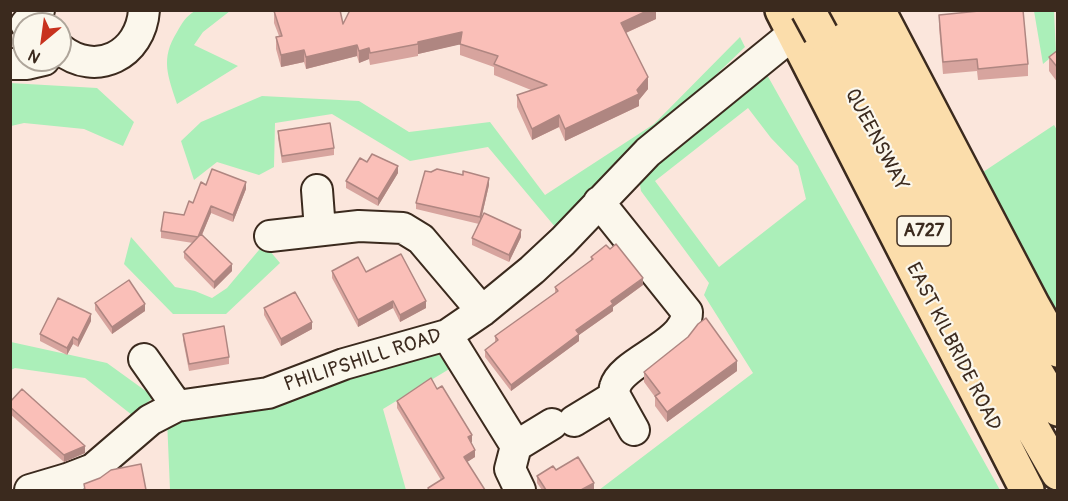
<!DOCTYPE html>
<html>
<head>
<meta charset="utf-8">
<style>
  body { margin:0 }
  #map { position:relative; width:1068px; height:501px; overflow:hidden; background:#fbe6dc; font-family:Pangolin,sans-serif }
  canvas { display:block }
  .frame { position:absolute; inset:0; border:12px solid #3b2a1e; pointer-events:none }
  .north { position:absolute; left:12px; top:12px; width:60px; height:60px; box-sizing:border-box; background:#fbf7ec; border:2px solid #aea59a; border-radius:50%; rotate:209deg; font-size:16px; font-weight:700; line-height:24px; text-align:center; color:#3b2a1e }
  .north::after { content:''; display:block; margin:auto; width:21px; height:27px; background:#c8321e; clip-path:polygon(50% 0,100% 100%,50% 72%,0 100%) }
</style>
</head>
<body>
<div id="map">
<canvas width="1068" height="501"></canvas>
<div class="frame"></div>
<div class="north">N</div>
</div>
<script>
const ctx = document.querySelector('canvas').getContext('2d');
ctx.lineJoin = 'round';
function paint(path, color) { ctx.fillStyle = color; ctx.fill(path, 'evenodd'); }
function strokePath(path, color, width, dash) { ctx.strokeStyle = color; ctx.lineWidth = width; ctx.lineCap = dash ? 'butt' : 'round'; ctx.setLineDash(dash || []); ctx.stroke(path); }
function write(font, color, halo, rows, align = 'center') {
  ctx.font = font + ' Pangolin,sans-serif'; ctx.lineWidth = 4.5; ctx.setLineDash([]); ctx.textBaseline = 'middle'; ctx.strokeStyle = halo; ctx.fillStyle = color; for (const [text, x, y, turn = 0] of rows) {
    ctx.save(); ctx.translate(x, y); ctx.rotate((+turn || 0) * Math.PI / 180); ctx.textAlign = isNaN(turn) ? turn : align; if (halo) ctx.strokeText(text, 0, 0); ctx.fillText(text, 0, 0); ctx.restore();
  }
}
const green = new Path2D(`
  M 195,11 L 230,11 L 203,32 L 194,45 L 238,66 L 177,104 C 168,76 160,59 177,32 C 182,23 186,16 195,11 Z
  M 1034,11 L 1054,11 L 1056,53 L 1043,64 Z
  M 740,37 L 745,47 L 556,228 L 488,147 L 410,161 L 332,114 L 275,123 L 274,167 L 259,175 L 217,162 L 194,180 L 181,141 L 201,122 L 262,96 L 359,101 L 409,132 L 490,122 L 545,195 L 654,124 Z
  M 766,73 L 1000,490 L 599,490 L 753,373 L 704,295 L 709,283 L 641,191 L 639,178 ZM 748,108 L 771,138 L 798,166 L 806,199 L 719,267 L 655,181 Z
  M 10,83 L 97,88 L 134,122 L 123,146 L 84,129 L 24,123 L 11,126 Z
  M 1054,125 L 1057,130 L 1057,322 L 977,176 Z
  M 131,237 L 175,287 L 195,291 L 212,298 L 227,288 L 264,244 L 280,263 L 226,314 L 173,314 L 124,264 Z
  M 11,342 L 107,363 L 154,397 L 132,415 L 85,378 L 15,368 L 11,370 Z
  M 436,352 L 451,368 L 383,409 L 406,490 L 170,490 L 167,419 L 255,408 Z`);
const minor = new Path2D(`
  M 26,24 L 39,10
  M 60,49 C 96,78 141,55 144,10
  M 10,64 L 27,64 L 44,60
  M 317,190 L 320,230
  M 270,236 L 359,226 L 403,228 L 421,239 L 482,311
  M 447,335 L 516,446 L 510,469 L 520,490
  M 144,359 L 177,406
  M 615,396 L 634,430
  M 574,421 L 615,396 C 615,393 614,390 615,387 C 622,361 687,345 687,312 L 599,202
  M 516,446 L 552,424
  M 30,490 L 67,479 L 93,469 L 150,420 L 177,406 L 268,393 L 344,364 L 447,335 L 482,311 L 532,270 L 563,241 L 648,152 L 793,34 L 810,17`);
const major = new Path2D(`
  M 782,10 L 1027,490
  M 842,10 L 1020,345 L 1058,409
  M 878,10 L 1033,306 L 1058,350
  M 821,34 L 972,323 L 1058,473`);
const majorBridge = new Path2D(`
  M 808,10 L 821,34`);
const wall = new Path2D(`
  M 274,11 L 343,24 L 656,11 L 656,19 L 626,33 L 648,89 L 639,100 L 639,106 L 565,141 L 559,127 L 532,140 L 517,107 L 517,95 L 531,90 L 494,75 L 494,67 L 460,55 L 460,44 L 418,54 L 418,56 L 370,65 L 369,59 L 359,63 L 357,56 L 306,69 L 304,62 L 281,67 L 276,49 L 276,37 L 279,36 L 274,23 Z
  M 939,15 L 1028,64 L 1028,76 L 978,80 L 977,71 L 943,74 L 939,27 Z
  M 1058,50 L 1058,83 L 1049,71 L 1049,57 Z
  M 278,131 L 334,148 L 334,155 L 282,163 L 278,138 Z
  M 367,162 L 398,173 L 378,206 L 346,188 L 346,181 Z
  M 206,185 L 246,189 L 233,222 L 211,213 L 202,235 L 232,271 L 214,289 L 184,258 L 184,252 L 193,243 L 161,238 L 161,231 L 184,215 Z
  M 489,185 L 481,219 L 521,237 L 509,262 L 472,245 L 472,238 L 479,224 L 416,209 L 416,203 Z
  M 591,257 L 643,285 L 613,307 L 613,311 L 579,335 L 579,341 L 511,391 L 485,357 L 485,350 L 495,343 L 495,336 L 555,293 L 555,287 L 591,261 Z
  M 332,271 L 366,272 L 426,308 L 400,322 L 393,308 L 358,327 L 332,278 Z
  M 95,303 L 145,311 L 112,334 L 95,310 Z
  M 264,308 L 312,329 L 281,346 L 264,315 Z
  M 91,321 L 78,347 L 73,344 L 67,355 L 40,341 L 40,334 Z
  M 183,334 L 229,357 L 229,364 L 189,371 L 183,340 Z
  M 737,371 L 667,422 L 655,406 L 655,397 L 644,382 L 644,372 Z
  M 437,389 L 472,442 L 471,442 L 475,457 L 467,462 L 485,490 L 428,490 L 428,488 L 441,480 L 397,408 L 397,401 Z
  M 10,402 L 85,453 L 64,462 L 10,414 Z
  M 556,470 L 594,490 L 542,490 L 537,483 L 537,476 Z`);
const shadedWall = new Path2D(`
  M 649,10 L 657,10 L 656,11 L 656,19 L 621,35 L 621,23 Z
  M 462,32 L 462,44 L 418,54 L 418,42 Z
  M 357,45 L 357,56 L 306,69 L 306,57 Z
  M 369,48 L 369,59 L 359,63 L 359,51 Z
  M 304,50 L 304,62 L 281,67 L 281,55 Z
  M 648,77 L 648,89 L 639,100 L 639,106 L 565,141 L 565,129 L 637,90 Z
  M 559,115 L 559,127 L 532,140 L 532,129 Z
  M 398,166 L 398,173 L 378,206 L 378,199 Z
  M 489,178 L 489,185 L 480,224 L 480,217 Z
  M 246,182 L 246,189 L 233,222 L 233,215 Z
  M 211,206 L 211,213 L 198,244 L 198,237 Z
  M 521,230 L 521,237 L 509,262 L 509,255 Z
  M 232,264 L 232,271 L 214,289 L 214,282 Z
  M 643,278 L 643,285 L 613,307 L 613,311 L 579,335 L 579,341 L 511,391 L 511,385 L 611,301 Z
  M 393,301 L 393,308 L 358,327 L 358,320 Z
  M 426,301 L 426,308 L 400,322 L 400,315 Z
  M 145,304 L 145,311 L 112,334 L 112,327 Z
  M 91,314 L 91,321 L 78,347 L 78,340 Z
  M 312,322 L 312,329 L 281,346 L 281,339 Z
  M 73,337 L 73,344 L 67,355 L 67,348 Z
  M 737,361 L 737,371 L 667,422 L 667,412 Z
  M 472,435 L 472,442 L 468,444 L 468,437 Z
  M 85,446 L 85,453 L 64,462 L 64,455 Z
  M 475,450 L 475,457 L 464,464 L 464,457 Z
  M 594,483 L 594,490 L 581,490 Z`);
const building = new Path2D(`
  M 278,10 L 340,10 L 343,24 L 350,10 L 649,10 L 621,23 L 648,77 L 637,90 L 639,94 L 565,129 L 559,115 L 532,129 L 517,95 L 547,85 L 494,64 L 498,56 L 460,44 L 462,32 L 418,42 L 418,44 L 370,53 L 369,48 L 359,51 L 357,45 L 306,57 L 304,50 L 281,55 L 276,37 L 282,36 L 274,11 Z
  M 989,10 L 1023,10 L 1028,64 L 978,69 L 977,59 L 943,62 L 939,15 Z
  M 1058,50 L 1058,68 L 1049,57 Z
  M 330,123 L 334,148 L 282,156 L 278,131 Z
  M 372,154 L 398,166 L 378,199 L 346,181 L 360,158 L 367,162 Z
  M 212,169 L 246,182 L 233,215 L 211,206 L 198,237 L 201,234 L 232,264 L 214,282 L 184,252 L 198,237 L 161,231 L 164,212 L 184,215 L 189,201 L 193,203 L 201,182 L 206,185 Z
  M 437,169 L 463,175 L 463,171 L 489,178 L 480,217 L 416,203 L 425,171 L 431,172 Z
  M 484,213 L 521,230 L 509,255 L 472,238 Z
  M 616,244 L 643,278 L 611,301 L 613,304 L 576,330 L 579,334 L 511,385 L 485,350 L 498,340 L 495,336 L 558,291 L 555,287 L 593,259 L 591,257 L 606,245 L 610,249 Z
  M 401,254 L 426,301 L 400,315 L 393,301 L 358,320 L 332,271 L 358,257 L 366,272 Z
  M 129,280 L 145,304 L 112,327 L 95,303 Z
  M 295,292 L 312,322 L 281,339 L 264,308 Z
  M 58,298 L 91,314 L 78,340 L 73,337 L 67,348 L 40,334 Z
  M 706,318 L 737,361 L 667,412 L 655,396 L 660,393 L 644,372 L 688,337 L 698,324 Z
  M 224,326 L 229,357 L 189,364 L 183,334 Z
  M 431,378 L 437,389 L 442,386 L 472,435 L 468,437 L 475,450 L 464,457 L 485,490 L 429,490 L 428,488 L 444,478 L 397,401 Z
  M 22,389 L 85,446 L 64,455 L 10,407 L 10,402 Z
  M 578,457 L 594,483 L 581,490 L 546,490 L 537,476 L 553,466 L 556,470 Z
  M 141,464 L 146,490 L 85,490 L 84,484 L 100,478 L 111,470 Z`);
const shields = [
  [924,231,54]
];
const shieldNames = [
  ["A727",924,231]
];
const streetNames = [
  ["QUEENSWAY",876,140,62],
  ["EAST KILBRIDE ROAD",953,347,63],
  ["PHILIPSHILL ROAD",363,361,-18]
];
paint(green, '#abefb9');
strokePath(minor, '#3b2a1e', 34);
strokePath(major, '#3b2a1e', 38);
strokePath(minor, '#fbf7ec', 30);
strokePath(major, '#fbddab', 33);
strokePath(majorBridge, '#3b2a1e', 38, []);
strokePath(majorBridge, '#fbddab', 33);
paint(wall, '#d7a49e');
paint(shadedWall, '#af8681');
paint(building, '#fabfb8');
strokePath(building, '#af8681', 1.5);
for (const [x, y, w] of shields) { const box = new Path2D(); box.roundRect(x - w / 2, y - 15, w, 30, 4.5); ctx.fillStyle = '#fbf7ec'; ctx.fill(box); strokePath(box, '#3b2a1e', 1.5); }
write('bold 18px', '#3b2a1e', null, shieldNames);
write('20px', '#3b2a1e', '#fbf7ec', streetNames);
</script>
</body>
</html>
